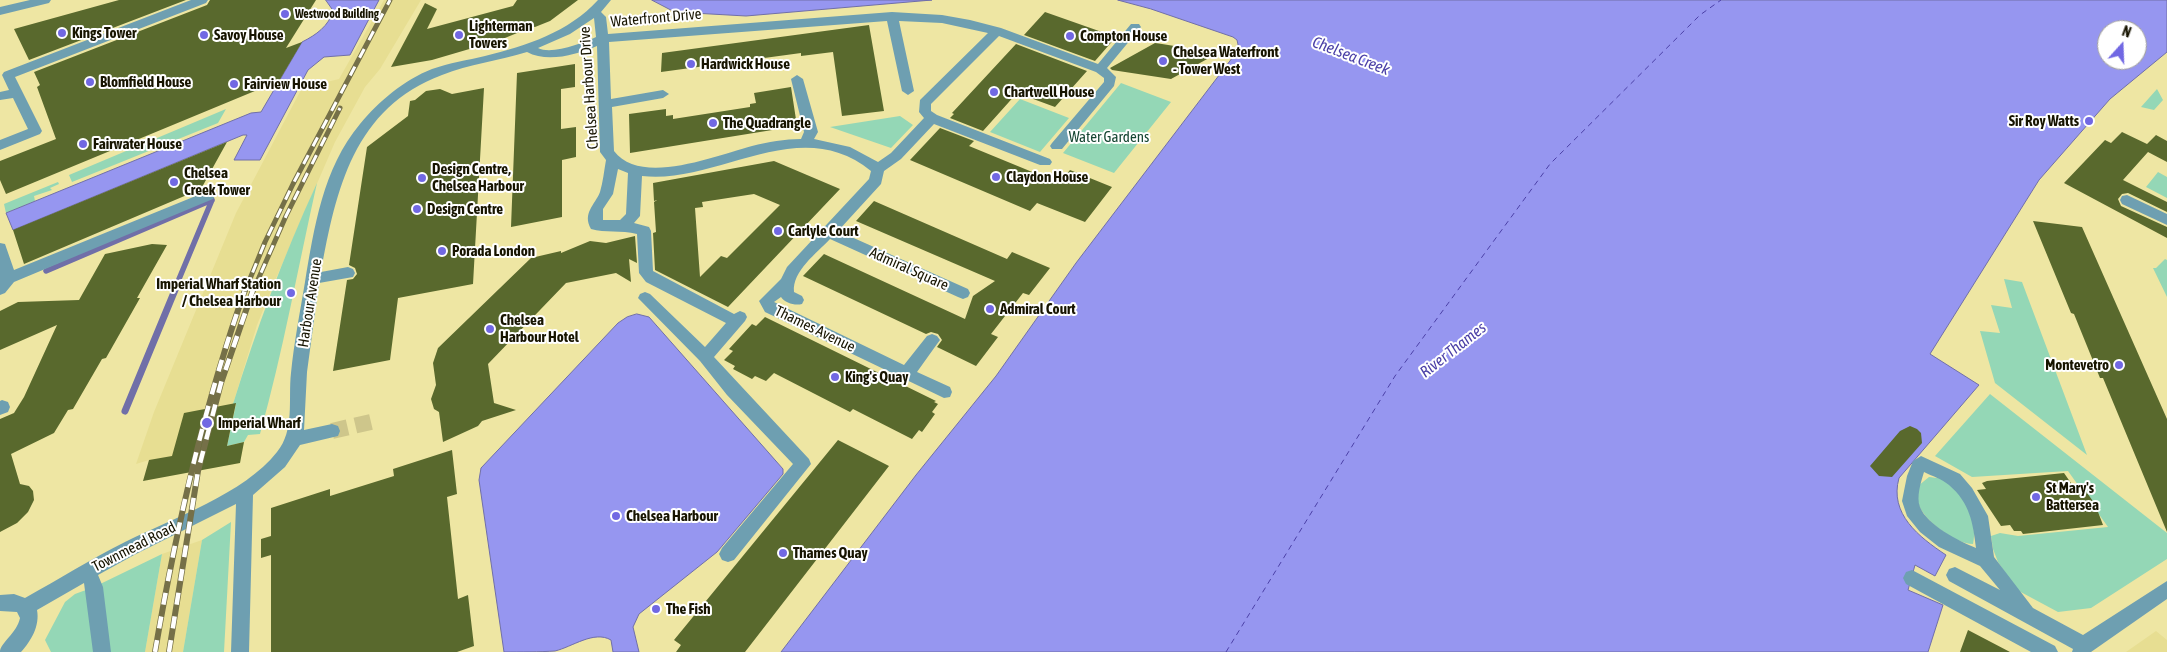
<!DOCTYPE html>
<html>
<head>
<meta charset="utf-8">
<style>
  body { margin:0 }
  #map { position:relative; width:2167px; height:652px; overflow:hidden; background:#eee6a3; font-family:"Asap Condensed",sans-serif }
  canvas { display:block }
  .north { position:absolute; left:2097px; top:20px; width:50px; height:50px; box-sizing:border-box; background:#fff; border:1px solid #a2a199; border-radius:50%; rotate:20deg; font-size:14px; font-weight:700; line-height:20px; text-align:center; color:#171400 }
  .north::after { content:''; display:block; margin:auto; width:18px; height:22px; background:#7168e3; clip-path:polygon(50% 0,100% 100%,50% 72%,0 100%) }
</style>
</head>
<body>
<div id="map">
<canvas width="2167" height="652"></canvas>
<div class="north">N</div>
</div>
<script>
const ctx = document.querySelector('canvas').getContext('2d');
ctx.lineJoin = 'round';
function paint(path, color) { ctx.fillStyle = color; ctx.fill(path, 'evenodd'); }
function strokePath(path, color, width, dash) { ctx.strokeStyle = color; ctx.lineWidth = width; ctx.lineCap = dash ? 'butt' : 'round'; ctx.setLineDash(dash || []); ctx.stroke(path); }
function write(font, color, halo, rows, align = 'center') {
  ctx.font = font + ' "Asap Condensed",sans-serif'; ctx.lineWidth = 4; ctx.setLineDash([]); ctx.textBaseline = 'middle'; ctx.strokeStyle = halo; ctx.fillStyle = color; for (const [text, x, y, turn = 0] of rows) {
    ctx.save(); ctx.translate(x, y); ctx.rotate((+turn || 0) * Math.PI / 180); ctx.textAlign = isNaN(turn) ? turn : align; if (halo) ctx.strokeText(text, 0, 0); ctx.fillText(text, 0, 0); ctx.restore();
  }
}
const built = new Path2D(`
  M 384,0 L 421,0 L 380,69 L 365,87 L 335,142 L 277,276 L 257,325 L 233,404 L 236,403 L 227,445 L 244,442 L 240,463 L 179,474 L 149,460 L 136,464 L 154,412 L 236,213 L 302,88 L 339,79 Z
  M 202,540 L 183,652 L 145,652 L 162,554 Z
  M 2156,631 L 2167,640 L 2167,652 L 2126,652 Z`);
const green = new Path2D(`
  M 1121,83 L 1171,102 L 1114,173 L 1063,153 Z
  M 2157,89 L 2163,100 L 2154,110 L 2141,107 Z
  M 1020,99 L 1069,118 L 1040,152 L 990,132 Z
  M 226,109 L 218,123 L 72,182 L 69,175 Z
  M 900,116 L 913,125 L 891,148 L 830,127 Z
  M 2158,172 L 2167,177 L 2167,198 L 2146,187 Z
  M 58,182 L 59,184 L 50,188 L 52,190 L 34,196 L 35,201 L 6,213 L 4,204 Z
  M 317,183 C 298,267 283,352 260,434 L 248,435 L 244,442 L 227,446 L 236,404 L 233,404 C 257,327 283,257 317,183 Z
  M 2165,259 L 2167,260 L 2167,297 L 2153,268 L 2156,268 Z
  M 2004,279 L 2022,282 L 2087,455 L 1995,383 L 1980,331 L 2000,333 L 1991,305 L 2012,308 Z
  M 1990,394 L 2167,533 L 2167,559 L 2091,608 L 2058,612 L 2017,590 L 1998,562 L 1993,549 L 1991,536 L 2000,533 L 2018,536 L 2108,527 L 2068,471 L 1972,477 L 1935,456 Z
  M 1929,477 C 1936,478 1946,478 1952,483 C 1966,496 1978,525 1973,544 C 1956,544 1922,520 1918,502 C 1917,498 1918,491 1918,486 Z
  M 231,522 L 224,652 L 183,652 L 202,540 Z
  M 162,554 L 145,652 L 51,652 L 45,640 L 65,602 L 75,594 L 94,587 Z`);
const water = new Path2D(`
  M 326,0 L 379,0 L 350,55 L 324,57 L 308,70 L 260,160 L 234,160 L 247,135 L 243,135 L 13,230 L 6,213 L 251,113 L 261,112 L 302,42 C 316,35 329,26 333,11 Z
  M 652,0 L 932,0 L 746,16 L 675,12 Z
  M 1118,0 L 2167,0 L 2167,52 L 2110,99 L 2039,180 L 1930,354 L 1979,385 L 1899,478 C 1889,514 1919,537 1946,555 L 1935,576 L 1915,565 L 1908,590 L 1943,605 L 1928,652 L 781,652 L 916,475 L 996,376 L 1076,263 L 1239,49 L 1237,40 L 1233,37 L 1151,9 ZM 2107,30 L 2137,30 L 2137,60 L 2107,60 Z
  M 637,314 L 649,317 L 783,469 L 783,474 L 717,552 L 639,614 L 633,627 L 639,652 L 613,652 L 611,640 C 594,630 572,647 555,651 C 540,652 520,652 504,652 L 479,480 L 481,468 L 618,323 L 627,317 Z`);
const streamFar1 = new Path2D(`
  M 46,271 L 212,200
  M 174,291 L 212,200`);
const stream = new Path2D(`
  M 125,411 L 175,290`);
const ferry = new Path2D(`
  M 1226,652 L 1395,376 L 1550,164 L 1700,15 L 1721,0`);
const building = new Path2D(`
  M 119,0 L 186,0 L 29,60 L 14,29 Z
  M 210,0 L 316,0 L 286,48 L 302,42 L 279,81 L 6,194 L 0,180 L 0,161 L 56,139 L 37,87 L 40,85 L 34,72 L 207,5 Z
  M 517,0 L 578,0 L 550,21 L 535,27 L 527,25 L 522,31 L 500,40 L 432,60 L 391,67 L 425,3 L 437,9 L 427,29 L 513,6 Z
  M 1045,12 L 1116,37 L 1095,61 L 1024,35 Z
  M 869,25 L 884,111 L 842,116 L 833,52 L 801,56 L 801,53 L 661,72 L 662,53 Z
  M 1155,43 L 1162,44 L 1218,53 L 1171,79 L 1112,70 L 1110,68 Z
  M 1016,44 L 1087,71 L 1055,107 L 1017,93 L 983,131 L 950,118 L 954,114 L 952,113 Z
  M 575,64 L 575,87 L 561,89 L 561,129 L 576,127 L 576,157 L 562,160 L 562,217 L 511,227 L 517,73 Z
  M 791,87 L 797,126 L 630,153 L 629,114 L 666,109 L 666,116 L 673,115 L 673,119 L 750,107 L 750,104 L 756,103 L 754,93 Z
  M 484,88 L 473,284 L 398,298 L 390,360 L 333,371 L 347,280 L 353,279 L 357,274 L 355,268 L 349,265 L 367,147 L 408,116 L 410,101 L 415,100 L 426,91 L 440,89 L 452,94 Z
  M 940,128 L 974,141 L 969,146 L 1059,183 L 1070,170 L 1112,187 L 1085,222 L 1037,203 L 1030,211 L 910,160 Z
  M 2122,132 L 2147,144 L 2156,135 L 2167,141 L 2167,162 L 2148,152 L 2123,180 L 2167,202 L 2167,212 L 2128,193 L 2122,194 L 2118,199 L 2121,206 L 2167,227 L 2167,238 L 2064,183 L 2105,140 L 2111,143 Z
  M 227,142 L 201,189 L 24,264 L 13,230 Z
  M 774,161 L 840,189 L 728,307 L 655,270 L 653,233 L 656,232 L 654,202 L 657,200 L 654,201 L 653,183 ZM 754,194 L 780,205 L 727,258 L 721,256 L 700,277 L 695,208 L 703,207 L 702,202 Z
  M 874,201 L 1007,259 L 1012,252 L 1050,268 L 1029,295 L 1023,293 L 991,334 L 998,337 L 976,366 L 937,347 L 942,340 L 938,334 L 931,332 L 926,334 L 803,276 L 824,254 L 965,319 L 973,296 L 995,281 L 856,221 Z
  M 2033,221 L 2082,227 L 2167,419 L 2167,532 L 2103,378 L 2100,378 L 2074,314 L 2071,313 Z
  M 635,236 L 637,263 L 629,259 L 631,282 L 616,273 L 566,283 L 488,364 L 494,403 L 516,410 L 482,421 L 478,426 L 443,442 L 439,412 L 434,409 L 431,399 L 436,385 L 433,363 L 438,348 L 531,258 L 561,251 L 561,253 L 590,241 L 606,243 Z
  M 152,244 L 167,245 L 137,298 L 140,298 L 106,358 L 102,359 L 73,409 L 68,410 L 54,433 L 11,454 L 20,484 L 29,486 L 33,491 L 34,500 L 28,512 L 17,523 L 0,532 L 0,419 L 14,413 L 24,397 L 57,325 L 0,350 L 0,311 L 18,302 L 79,300 L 105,254 Z
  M 765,317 L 936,401 L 934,402 L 938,404 L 932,412 L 935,414 L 922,432 L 919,430 L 912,439 L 853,409 L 850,412 L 774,373 L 766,381 L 755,376 L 752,379 L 733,369 L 735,366 L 724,360 L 733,351 L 729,349 L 752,324 L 756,326 Z
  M 236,403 L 227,446 L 244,442 L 240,463 L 143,481 L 149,460 L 172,456 L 184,413 Z
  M 1910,426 L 1917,429 L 1921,433 L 1922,443 L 1892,477 L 1879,476 L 1870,466 L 1900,431 Z
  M 838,440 L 889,466 L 745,652 L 676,652 L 681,645 L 674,640 Z
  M 452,450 L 457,494 L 447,497 L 458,599 L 468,595 L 474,646 L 457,652 L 271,652 L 271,555 L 261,558 L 261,539 L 271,536 L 271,508 L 330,489 L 330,496 L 394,476 L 393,469 Z
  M 2064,473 L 2073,486 L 2079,485 L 2085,490 L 2095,504 L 2103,525 L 2023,534 L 2021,531 L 2014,531 L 2010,525 L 2001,526 L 1977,490 L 1986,489 L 1982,483 L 1987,481 Z
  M 1968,630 L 2010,652 L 1960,652 Z`);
const minorTunnel = new Path2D(`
  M 332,431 L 375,421`);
const minor = new Path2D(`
  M 30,0 L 51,0 L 49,3 L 0,15 L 0,7 Z
  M 191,0 L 208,0 L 206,3 L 15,77 L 42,131 L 40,134 L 0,150 L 0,140 L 28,129 L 13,98 L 0,100 L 0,92 L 9,90 L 2,75 L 4,72 Z
  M 598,0 L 611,0 L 601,12 L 606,17 L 608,34 L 892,12 L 942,15 L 970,20 L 1001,28 L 1098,64 L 1131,24 L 1139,24 L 1141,27 L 1107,68 L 1116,77 L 1114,86 L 1062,149 L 1052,149 L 1050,146 L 1052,143 L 1104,82 L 1104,78 L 1096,72 L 999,36 L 931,104 L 931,111 L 937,115 L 1050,159 L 1052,162 L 1050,165 L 1040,165 L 934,124 L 901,159 L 884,171 L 881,184 L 838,231 L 968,289 L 970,293 L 968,297 L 963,299 L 958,297 L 830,239 C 817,253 792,271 794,292 L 802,296 L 804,300 L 802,304 C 795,306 785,303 781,297 L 774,302 L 904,365 L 927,336 L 932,334 L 937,336 L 940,340 L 937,344 L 917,372 L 950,387 L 952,392 L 950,397 L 944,398 L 765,312 L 759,301 L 781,279 L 787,267 L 869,179 L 871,171 C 799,112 718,185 642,176 L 640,216 L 634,223 L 649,227 L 651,231 L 653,271 L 734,314 L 740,311 L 745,313 L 747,317 L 745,321 L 714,357 L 809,459 L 811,464 L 734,560 L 728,562 L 722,560 L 719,554 L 722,548 L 793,464 L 727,395 L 700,361 L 638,298 L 640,294 L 645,292 L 650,294 L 705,347 L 726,323 L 646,282 L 639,273 L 637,234 C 621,230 605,233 591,229 C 582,213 595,205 600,192 C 603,182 604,171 606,160 L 600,152 L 597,46 C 576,55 547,63 527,52 C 499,61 469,64 442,75 C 354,108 336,189 321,272 L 348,267 L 353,269 L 355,273 L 353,277 L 319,283 L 307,372 L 304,430 L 332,424 L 338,426 L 340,431 L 338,436 L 300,445 L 285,467 L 253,495 L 249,652 L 231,652 L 236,504 L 134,555 L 98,575 L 103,587 L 111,652 L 93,652 L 84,583 L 37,610 C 40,626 31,641 21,652 L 0,652 C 0,643 17,633 20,618 L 17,612 L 0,611 L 0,595 L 14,594 L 25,598 C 59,579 91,559 125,542 C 173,518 244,494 277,452 C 295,430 288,400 291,373 C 294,343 300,312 305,282 C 314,228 323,168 360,124 C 379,101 404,80 432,69 C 449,63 468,60 485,56 C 526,46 569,32 598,0 ZM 594,18 L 596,37 C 583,43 552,55 538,48 L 570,34 ZM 887,21 L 902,91 L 908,95 L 914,91 L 899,21 L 942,23 L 988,33 L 920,100 L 919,112 L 924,118 L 891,153 L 878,162 L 850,147 L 814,139 L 818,132 L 803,79 L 797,75 L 791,79 L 804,132 L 801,139 C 785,139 768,142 752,146 C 717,155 641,187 614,151 L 612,107 L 663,98 L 669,94 L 663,90 L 611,99 L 609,42 ZM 618,169 L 628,173 L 626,214 L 620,220 L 603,220 L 603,209 L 613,194 Z
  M 208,191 L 213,193 L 215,196 L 213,199 L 14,282 L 5,293 L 0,295 L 0,243 L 5,244 L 14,270 Z
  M 2127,195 L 2167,214 L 2167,225 L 2122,204 L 2120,200 L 2122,196 Z
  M 2,400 L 8,402 L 10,407 L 8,412 L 0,415 L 0,401 Z
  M 1921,456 L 1960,474 L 1972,488 L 1988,516 L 1994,557 L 2033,608 L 2083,635 L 2167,581 L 2167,599 L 2091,652 L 2072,652 L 2073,649 L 1949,581 L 1946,575 L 1949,569 L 1955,567 L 2000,590 L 1980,566 L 1939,547 L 1920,532 L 1907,516 L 1902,501 L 1907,476 L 1913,461 ZM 1924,472 C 1932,476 1942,479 1949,485 C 1970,503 1973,523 1976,548 C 1959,541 1927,525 1920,507 C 1916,497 1921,482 1924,472 Z
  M 1912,570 L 2055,646 L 2058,652 L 2031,652 L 1906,584 L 1903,578 L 1906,572 Z`);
const railFar1 = new Path2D(`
  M 245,291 L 265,242 L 293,184 L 390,0
  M 253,291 L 286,216 L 340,108`);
const rail = new Path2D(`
  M 155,652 C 176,529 203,408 245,290
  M 169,652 L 198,471 L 221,383 L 253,290`);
const markers = [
  [285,14,5,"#7168e3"],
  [62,33,5,"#7168e3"],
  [204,35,5,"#7168e3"],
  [459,35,5,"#7168e3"],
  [1070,36,5,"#7168e3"],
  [1163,61,5,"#7168e3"],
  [691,64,5,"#7168e3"],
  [90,82,5,"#7168e3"],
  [234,84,5,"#7168e3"],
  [994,92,5,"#7168e3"],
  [2089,121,5,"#7168e3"],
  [713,123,5,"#7168e3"],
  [83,144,5,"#7168e3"],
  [996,177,5,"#7168e3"],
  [422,178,5,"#7168e3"],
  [174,182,5,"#7168e3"],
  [417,209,5,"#7168e3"],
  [778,231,5,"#7168e3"],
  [442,251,5,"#7168e3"],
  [291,293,5,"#7168e3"],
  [990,309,5,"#7168e3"],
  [490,329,5,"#7168e3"],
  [2119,365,5,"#7168e3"],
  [835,377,5,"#7168e3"],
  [207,423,6,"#7168e3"],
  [2036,497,5,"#7168e3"],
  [616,516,5,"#7168e3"],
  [783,553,5,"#7168e3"],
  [656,609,5,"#7168e3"]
];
const farPoinames = [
  ["Westwood Building",295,14]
];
const streetNames = [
  ["Waterfront Drive",656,18,-5],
  ["Chelsea Harbour Drive",589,88,-94],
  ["Admiral Square",909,269,24],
  ["Harbour Avenue",310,303,-81],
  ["Thames Avenue",815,329,26],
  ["Townmead Road",134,547,-27]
];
const poiNames = [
  ["Lighterman",469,26],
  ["Towers",469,43],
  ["Kings Tower",72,33],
  ["Savoy House",214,35],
  ["Compton House",1080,36],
  ["Chelsea Waterfront",1173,52],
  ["- Tower West",1173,69],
  ["Hardwick House",701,64],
  ["Blomfield House",100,82],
  ["Fairview House",244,84],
  ["Chartwell House",1004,92],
  ["Sir Roy Watts",2079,121,"right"],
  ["The Quadrangle",723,123],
  ["Fairwater House",93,144],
  ["Design Centre,",432,169],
  ["Chelsea Harbour",432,186],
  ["Chelsea",184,173],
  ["Creek Tower",184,190],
  ["Claydon House",1006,177],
  ["Design Centre",427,209],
  ["Carlyle Court",788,231],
  ["Porada London",452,251],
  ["Imperial Wharf Station",281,284,"right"],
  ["/ Chelsea Harbour",281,301,"right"],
  ["Admiral Court",1000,309],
  ["Chelsea",500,320],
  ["Harbour Hotel",500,337],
  ["Montevetro",2109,365,"right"],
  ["King's Quay",845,377],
  ["Imperial Wharf",218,423],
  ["St Mary's",2046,488],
  ["Battersea",2046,505],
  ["Chelsea Harbour",626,516],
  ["Thames Quay",793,553],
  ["The Fish",666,609]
];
const parkNames = [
  ["Water Gardens",1109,137]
];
const waterNames = [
  ["Chelsea Creek",1351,56,21],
  ["River Thames",1453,350,-38]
];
paint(built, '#e7de92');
paint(green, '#94d7b6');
paint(water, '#9696f0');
strokePath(water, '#706fa8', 1);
strokePath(streamFar1, '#706fa8', 5.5);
strokePath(stream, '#706fa8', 7);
strokePath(ferry, '#4b40a7', 1, [5.5, 4.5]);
paint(building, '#59692d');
strokePath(minorTunnel, '#cec68b', 16, [16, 8]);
paint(minor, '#6e9fb1');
strokePath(railFar1, '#757048', 5);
strokePath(rail, '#757048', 6);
strokePath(railFar1, '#fff', 3, [10]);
strokePath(rail, '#fff', 4.5, [12]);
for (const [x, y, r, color] of markers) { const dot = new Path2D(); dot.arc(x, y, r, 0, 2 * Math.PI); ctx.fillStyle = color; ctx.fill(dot); strokePath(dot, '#fff', 2); }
write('bold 12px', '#171400', '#fff', farPoinames, 'left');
write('15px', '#171400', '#fff', streetNames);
write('bold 15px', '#171400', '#fff', poiNames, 'left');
write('15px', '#154632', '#fff', parkNames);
write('italic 16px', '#4b40a7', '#fff', waterNames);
</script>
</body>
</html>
